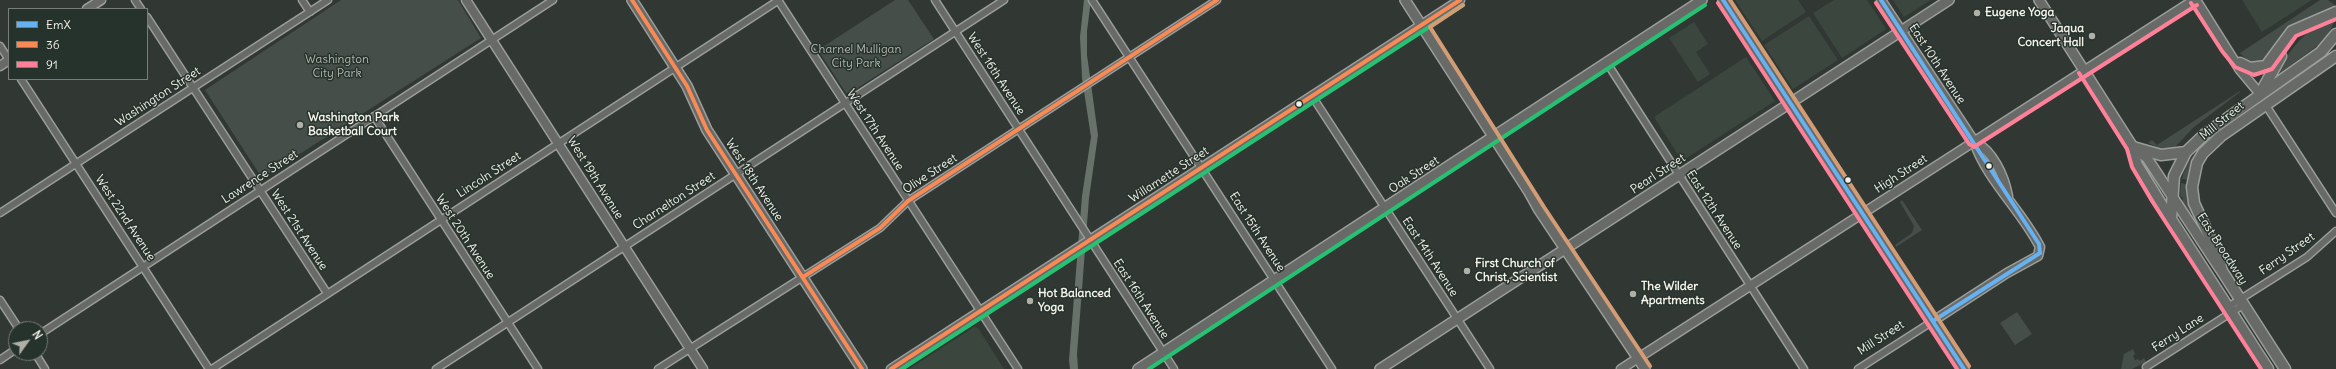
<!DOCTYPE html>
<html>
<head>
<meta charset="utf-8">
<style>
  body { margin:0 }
  #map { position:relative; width:2336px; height:369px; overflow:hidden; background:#313834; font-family:Delius,sans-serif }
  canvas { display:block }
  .legend { position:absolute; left:8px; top:8px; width:140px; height:72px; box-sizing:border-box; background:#26332d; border:1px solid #787f78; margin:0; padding:5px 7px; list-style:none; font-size:12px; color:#f4f1e8 }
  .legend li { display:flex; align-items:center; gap:8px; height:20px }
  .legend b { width:20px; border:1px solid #787f78 }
  .north { position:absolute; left:8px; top:321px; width:40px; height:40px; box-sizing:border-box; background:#26332d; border:1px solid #787f78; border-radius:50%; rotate:57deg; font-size:11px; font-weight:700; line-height:16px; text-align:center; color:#f4f1e8 }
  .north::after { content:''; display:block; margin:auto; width:14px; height:18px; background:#b0b0a9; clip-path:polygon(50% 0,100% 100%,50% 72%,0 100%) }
</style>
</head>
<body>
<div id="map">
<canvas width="2336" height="369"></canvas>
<ul class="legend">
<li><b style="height:5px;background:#66b1f2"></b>EmX</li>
<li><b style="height:5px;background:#f98a56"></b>36</li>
<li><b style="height:5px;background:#ff8098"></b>91</li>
</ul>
<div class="north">N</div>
</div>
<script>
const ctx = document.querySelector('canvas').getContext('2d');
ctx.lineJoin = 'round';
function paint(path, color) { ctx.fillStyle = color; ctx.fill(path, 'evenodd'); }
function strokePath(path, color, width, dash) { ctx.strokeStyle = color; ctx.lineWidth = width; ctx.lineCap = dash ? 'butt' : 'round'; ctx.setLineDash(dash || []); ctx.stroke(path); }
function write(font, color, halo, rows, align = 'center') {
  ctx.font = font + ' Delius,sans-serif'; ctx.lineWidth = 3; ctx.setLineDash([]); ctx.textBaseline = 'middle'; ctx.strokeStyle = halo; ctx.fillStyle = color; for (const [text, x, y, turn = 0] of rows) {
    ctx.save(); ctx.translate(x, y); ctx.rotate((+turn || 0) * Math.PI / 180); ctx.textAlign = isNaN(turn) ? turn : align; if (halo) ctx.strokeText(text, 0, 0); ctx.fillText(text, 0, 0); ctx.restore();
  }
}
const built = new Path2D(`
  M 1735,0 L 1798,0 L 1806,12 L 1762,41 Z
  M 1834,0 L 1867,0 L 1886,29 L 1842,58 L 1813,13 Z
  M 1893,0 L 1931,0 L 1904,17 Z
  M 2242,0 L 2312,0 L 2262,32 Z
  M 1809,16 L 1838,60 L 1793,89 L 1764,45 Z
  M 1694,22 L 1708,44 L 1696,52 L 1710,74 L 1698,82 L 1669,38 Z
  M 1746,57 L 1775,101 L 1682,161 L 1654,117 Z
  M 974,327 L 978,328 L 1004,369 L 909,369 Z`);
const green = new Path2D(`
  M 341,0 L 458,0 L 481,38 L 262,178 L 205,90 Z
  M 895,0 L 908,0 L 934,39 L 851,92 L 846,93 L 818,50 Z
  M 2320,0 L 2328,0 L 2336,6 L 2293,27 L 2267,62 L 2252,65 L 2240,53 Z
  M 2336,19 L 2325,40 L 2280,73 L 2278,71 C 2291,48 2309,24 2336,19 Z
  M 2240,91 L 2240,92 L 2194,127 L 2175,147 L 2161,149 L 2148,143 L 2152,140 L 2157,145 Z
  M 2252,108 L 2254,110 L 2224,130 L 2189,180 L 2182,179 C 2191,144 2225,126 2252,108 Z
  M 2181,183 L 2186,184 L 2187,199 L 2190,200 L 2198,223 L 2182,202 L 2183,198 L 2180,196 Z
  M 1902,200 L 1922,230 L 1896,247 L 1895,245 L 1912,233 L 1914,226 L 1900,202 Z
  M 2017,312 L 2032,334 L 2015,345 L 2000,323 Z
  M 2133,349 L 2135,354 L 2133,356 L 2135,360 L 2138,359 L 2140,361 L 2144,358 L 2146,362 L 2132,369 L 2121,369 L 2124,354 Z`);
const water = new Path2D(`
  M 1084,0 L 1091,0 L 1087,31 L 1087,55 L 1098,135 L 1089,198 L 1077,354 L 1078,369 L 1070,369 L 1069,360 L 1082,196 L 1091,137 L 1082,78 L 1080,37 Z`);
const minor = new Path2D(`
  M 135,0 L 141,9
  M 302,0 L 310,12
  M 778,0 L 1018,369
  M 935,0 L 1174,369
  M 1092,0 L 1332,369
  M 147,17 L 327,293
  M 0,46 L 9,60
  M 1607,63 L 1804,369
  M 21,79 L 209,369
  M 1312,96 L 1490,369
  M 2265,104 L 2336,213
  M 374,116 L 538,369
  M 0,213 L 328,0
  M 0,300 L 19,329
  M 2228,307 L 2307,257 L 2336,231
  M 40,334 L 553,0
  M 35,353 L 45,369
  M 0,360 L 16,349
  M 2146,367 L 2243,305
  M 212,369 L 779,0
  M 436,369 L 1004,0
  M 658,369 L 880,228 L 908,201 L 1217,0
  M 1858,369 L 1933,321`);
const tertiary = new Path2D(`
  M 466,0 L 703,369
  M 1881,0 L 1974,141 C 1986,179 2022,211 2040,247 L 2038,256 L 2007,273 L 1933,321
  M 2196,0 L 2240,70 L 2260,94
  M 87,9 L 101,0
  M 0,66 L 9,60
  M 1974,141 C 1993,151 2004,175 2008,196
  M 891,369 L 1460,0
  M 1621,369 L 2194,0`);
const secondary = new Path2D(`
  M 632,0 L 687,86 L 707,130 L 862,369
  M 1405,0 L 1529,192 L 1539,210 L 1645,369
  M 1723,0 L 1964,369
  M 2039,0 L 2133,147 L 2137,164 L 2171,219
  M 2134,148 L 2147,158 L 2220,269
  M 1138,369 L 1702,0
  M 1380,369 L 1949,0`);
const primary = new Path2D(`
  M 2240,63 L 2250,68 L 2266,66 L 2292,31 L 2336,12
  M 2261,92 L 2281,56
  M 2133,147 L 2161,155 L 2186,152
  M 2268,369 L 2171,219 L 2174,176 L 2186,152 L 2205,134 L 2321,52 L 2336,34
  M 2285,369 L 2222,271 L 2218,255 L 2194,203 L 2192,187 L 2197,163 L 2203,153 L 2221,136 L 2336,56`);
const bus1 = new Path2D(`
  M 1723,0 L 1964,369
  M 1881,0 L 2039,244 L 2040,253
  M 1933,321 L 2040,253`);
const bus2 = new Path2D(`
  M 632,0 L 687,86 L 707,130 L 862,369
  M 803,277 L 880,228 L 908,201 L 1217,0
  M 891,369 L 1460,0`);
const bus3 = new Path2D(`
  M 1718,3 L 1957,369
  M 1876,3 L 1969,144 L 1974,147 L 2197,5
  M 2191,3 L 2222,51 L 2235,67 L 2254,75 L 2272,69 L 2296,36 L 2336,19
  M 2079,73 L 2127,149 L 2132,167 L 2152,201 L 2261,369`);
const bus4 = new Path2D(`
  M 902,369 L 1463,5
  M 1149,369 L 1705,5`);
const bus5 = new Path2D(`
  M 1730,0 L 1969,366
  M 1463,5 L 1430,27 L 1544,207 L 1650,366`);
const markers = [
  [1977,13,4,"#b0b0a9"],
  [2092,36,4,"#b0b0a9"],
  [1299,104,3.5,"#f4f1e8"],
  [300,125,4,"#b0b0a9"],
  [1989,166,3.5,"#f4f1e8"],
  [1848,180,3.5,"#f4f1e8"],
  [1467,271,4,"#b0b0a9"],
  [1633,294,4,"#b0b0a9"],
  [1030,301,4,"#b0b0a9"]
];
const poiNames = [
  ["Eugene Yoga",1985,13],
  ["Jaqua",2084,29,"right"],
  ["Concert Hall",2084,43,"right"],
  ["Washington Park",308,118],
  ["Basketball Court",308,132],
  ["First Church of",1475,264],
  ["Christ, Scientist",1475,278],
  ["The Wilder",1641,287],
  ["Apartments",1641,301],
  ["Hot Balanced",1038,294],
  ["Yoga",1038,308]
];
const parkNames = [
  ["Charnel Mulligan",856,50],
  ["City Park",856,64],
  ["Washington",337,60],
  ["City Park",337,74]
];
const streetNames = [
  ["East 10th Avenue",1937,64,57],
  ["West 16th Avenue",996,74,57],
  ["Washington Street",158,97,-33],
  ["Mill Street",2222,121,-39],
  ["West 17th Avenue",875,130,57],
  ["Olive Street",930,174,-33],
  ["Pearl Street",1658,174,-33],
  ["High Street",1901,174,-33],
  ["Lincoln Street",489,175,-33],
  ["Willamette Street",1169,175,-33],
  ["Oak Street",1414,175,-33],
  ["Lawrence Street",260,177,-33],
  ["West 19th Avenue",595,178,58],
  ["West 18th Avenue",754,180,57],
  ["Charnelton Street",674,201,-33],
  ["East 12th Avenue",1714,210,57],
  ["West 22nd Avenue",125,218,57],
  ["West 21st Avenue",299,230,57],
  ["East 15th Avenue",1257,232,57],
  ["West 20th Avenue",465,237,57],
  ["East Broadway",2222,249,57],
  ["Ferry Street",2287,254,-35],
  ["East 14th Avenue",1430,257,57],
  ["East 16th Avenue",1141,299,57],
  ["Ferry Lane",2178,333,-33],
  ["Mill Street",1881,338,-33]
];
paint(built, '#3b463f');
paint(green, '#454e49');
paint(water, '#69716b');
strokePath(minor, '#9a9d99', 9);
strokePath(tertiary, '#9a9d99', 11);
strokePath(secondary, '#9a9d99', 12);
strokePath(primary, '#9a9d99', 13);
strokePath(minor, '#676a66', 6);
strokePath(tertiary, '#676a66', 8);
strokePath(secondary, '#676a66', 9);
strokePath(primary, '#676a66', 10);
strokePath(bus1, '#66b1f2', 4);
strokePath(bus2, '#f98a56', 4);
strokePath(bus3, '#ff8098', 4);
strokePath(bus4, '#26c172', 4);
strokePath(bus5, '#d39c74', 4);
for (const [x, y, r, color] of markers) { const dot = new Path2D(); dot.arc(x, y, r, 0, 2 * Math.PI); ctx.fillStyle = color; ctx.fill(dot); strokePath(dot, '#26332d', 1.5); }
write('bold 12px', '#f4f1e8', '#26332d', poiNames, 'left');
write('12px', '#b8b9b1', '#26332d', parkNames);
write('12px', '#f4f1e8', '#26332d', streetNames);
</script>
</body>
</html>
